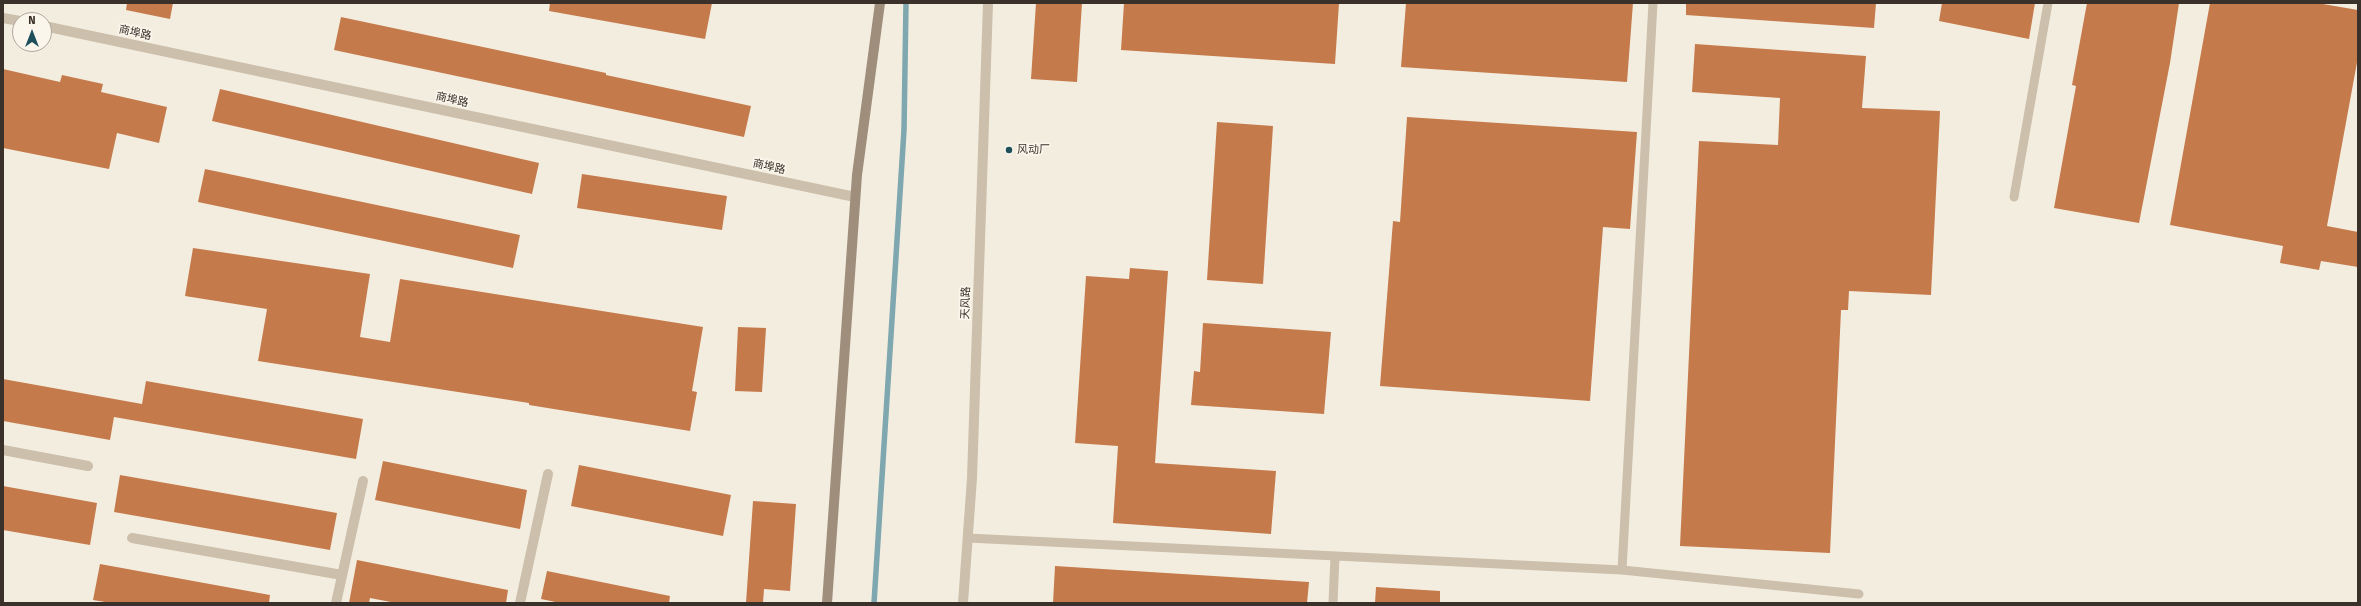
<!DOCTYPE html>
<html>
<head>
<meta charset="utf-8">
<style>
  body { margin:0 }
  #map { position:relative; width:2361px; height:606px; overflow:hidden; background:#f3eddf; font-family:"Fira Sans",sans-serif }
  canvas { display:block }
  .frame { position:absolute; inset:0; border:4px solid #39312a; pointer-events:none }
  .north { position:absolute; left:12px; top:12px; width:40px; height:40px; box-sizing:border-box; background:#faf6ec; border:1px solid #ada79e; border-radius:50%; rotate:0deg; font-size:11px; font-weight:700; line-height:16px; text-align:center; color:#39312a }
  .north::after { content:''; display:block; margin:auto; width:14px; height:18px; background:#1f4f5b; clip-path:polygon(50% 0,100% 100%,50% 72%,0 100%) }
</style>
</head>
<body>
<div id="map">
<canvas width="2361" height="606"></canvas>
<div class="frame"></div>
<div class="north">N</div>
</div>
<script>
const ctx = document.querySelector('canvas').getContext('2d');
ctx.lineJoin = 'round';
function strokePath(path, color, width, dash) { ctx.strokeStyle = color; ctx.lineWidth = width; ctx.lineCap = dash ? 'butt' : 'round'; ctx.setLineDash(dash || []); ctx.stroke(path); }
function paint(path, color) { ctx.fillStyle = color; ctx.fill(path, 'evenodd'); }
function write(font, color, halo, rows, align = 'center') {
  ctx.font = font + ' "Fira Sans","Noto Sans SC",sans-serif'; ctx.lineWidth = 3.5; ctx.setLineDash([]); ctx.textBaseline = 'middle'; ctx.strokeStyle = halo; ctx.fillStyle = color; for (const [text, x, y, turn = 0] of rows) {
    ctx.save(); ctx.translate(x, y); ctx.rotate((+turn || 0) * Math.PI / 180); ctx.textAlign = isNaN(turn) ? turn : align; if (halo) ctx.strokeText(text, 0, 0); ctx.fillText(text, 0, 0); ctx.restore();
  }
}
const stream = new Path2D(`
  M 874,603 L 904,130 L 906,3`);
const building = new Path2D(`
  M 127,3 L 173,3 L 170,19 L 126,10 Z
  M 550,3 L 712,3 L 705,39 L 549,11 Z
  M 1036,3 L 1082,3 L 1077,82 L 1031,79 Z
  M 1124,3 L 1339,3 L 1335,64 L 1121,50 Z
  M 1406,3 L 1633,3 L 1627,82 L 1401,67 Z
  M 1686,3 L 1876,3 L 1874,28 L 1686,15 Z
  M 1942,3 L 2035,3 L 2029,39 L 1939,21 Z
  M 2087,3 L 2179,3 L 2170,63 L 2139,223 L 2054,208 L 2076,86 L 2072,85 Z
  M 2210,3 L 2317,3 L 2358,10 L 2358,57 L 2327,226 L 2358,232 L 2358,267 L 2321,261 L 2319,270 L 2280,263 L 2283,246 L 2170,225 Z
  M 341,17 L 606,73 L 606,75 L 751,106 L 744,137 L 334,50 Z
  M 1695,44 L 1866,56 L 1862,108 L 1940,111 L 1931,295 L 1849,291 L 1848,310 L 1841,310 L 1830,553 L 1680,546 L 1699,141 L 1778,145 L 1780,98 L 1692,92 Z
  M 3,69 L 60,82 L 62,75 L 103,84 L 101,92 L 167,107 L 159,143 L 117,133 L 109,169 L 3,148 Z
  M 220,89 L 539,163 L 532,194 L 212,121 Z
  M 1407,117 L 1637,132 L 1630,229 L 1603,227 L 1590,401 L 1380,386 L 1393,221 L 1400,222 Z
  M 1217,122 L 1273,126 L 1263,284 L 1207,280 Z
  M 205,169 L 520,235 L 513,268 L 198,202 Z
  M 582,174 L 727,196 L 722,230 L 577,208 Z
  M 193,248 L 370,274 L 360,337 L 390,342 L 400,279 L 703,327 L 692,391 L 697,392 L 690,431 L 529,405 L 529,403 L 258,361 L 267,309 L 185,296 Z
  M 1130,268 L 1168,271 L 1155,463 L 1276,471 L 1271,534 L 1113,523 L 1118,446 L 1075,443 L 1086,276 L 1129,279 Z
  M 1203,323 L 1331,332 L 1324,414 L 1191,405 L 1194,371 L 1200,372 Z
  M 738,327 L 766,328 L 762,392 L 735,391 Z
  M 3,379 L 142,404 L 146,381 L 363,419 L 356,459 L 114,417 L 110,440 L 3,421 Z
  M 383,461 L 527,490 L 520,529 L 375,500 Z
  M 579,465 L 731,495 L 723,536 L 571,506 Z
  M 120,475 L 337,513 L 330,550 L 114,512 Z
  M 3,486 L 97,503 L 90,545 L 3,530 Z
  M 753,501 L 796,504 L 790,591 L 764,589 L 763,603 L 746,603 Z
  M 357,560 L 508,590 L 506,603 L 396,603 L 370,598 L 369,603 L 349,603 Z
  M 100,564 L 270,595 L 269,603 L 111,603 L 93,600 Z
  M 1055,566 L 1309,582 L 1307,603 L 1053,603 Z
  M 547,571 L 670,596 L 669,603 L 560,603 L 541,599 Z
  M 1376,587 L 1440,591 L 1440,603 L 1375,603 Z`);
const service = new Path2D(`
  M 2014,197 L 2048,3
  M 968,538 L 1622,570 L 1859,594
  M 1622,570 L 1653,3
  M 1333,603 L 1335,556`);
const minor = new Path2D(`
  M 3,18 L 20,21
  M 44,26 L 855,197
  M 3,450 L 88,466
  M 132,538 L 342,575
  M 336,603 L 363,481
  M 520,603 L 548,474`);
const tertiary = new Path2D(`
  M 963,603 L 972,478 L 988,3`);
const secondary = new Path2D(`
  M 827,603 L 857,175 L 880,3`);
const markers = [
  [1009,150,4,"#1f4f5b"]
];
const streetNames = [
  ["商埠路",135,33,12],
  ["商埠路",452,100,12],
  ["商埠路",769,167,12],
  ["天风路",966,303,-88]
];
const poiNames = [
  ["风动厂",1017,150]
];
strokePath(stream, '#7ea7b0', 5.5);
paint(building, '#c57a4b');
strokePath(service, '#ccbfab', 9);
strokePath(minor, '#ccbfab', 10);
strokePath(tertiary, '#ccbfab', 10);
strokePath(secondary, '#9f8e7c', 10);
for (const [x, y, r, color] of markers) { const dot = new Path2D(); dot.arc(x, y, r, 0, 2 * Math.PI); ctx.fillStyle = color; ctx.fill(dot); strokePath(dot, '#faf6ec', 1.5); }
write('11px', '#39312a', '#faf6ec', streetNames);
write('11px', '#39312a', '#faf6ec', poiNames, 'left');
</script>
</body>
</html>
